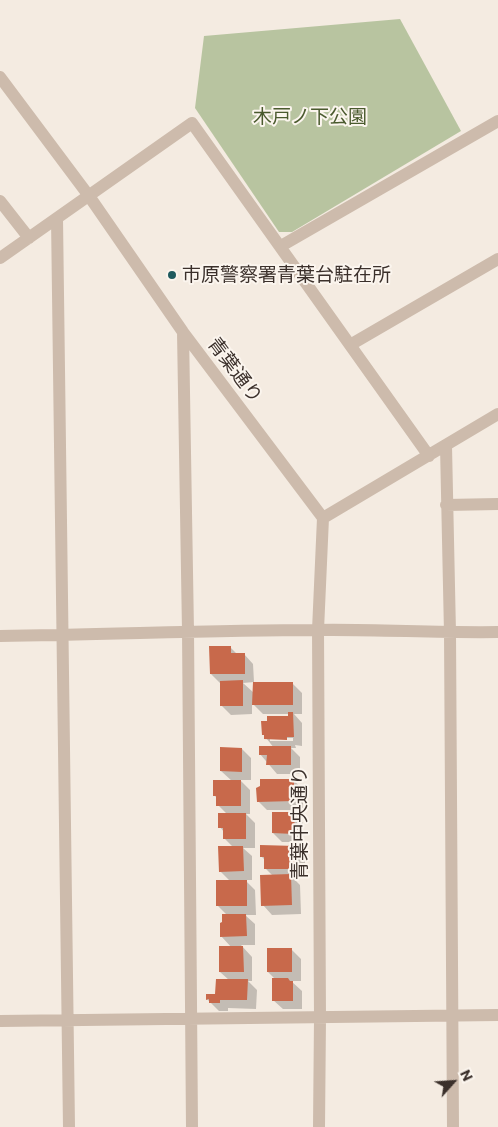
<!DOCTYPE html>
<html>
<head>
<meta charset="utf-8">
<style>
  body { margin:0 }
  #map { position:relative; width:498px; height:1127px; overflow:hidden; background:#f4ebe1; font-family:Commissioner,sans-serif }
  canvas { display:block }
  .north { position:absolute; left:428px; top:1057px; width:50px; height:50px; -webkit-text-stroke:4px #fbf5ee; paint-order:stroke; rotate:64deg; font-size:14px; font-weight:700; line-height:20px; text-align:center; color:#3b302b }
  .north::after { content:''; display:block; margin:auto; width:18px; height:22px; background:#3b302b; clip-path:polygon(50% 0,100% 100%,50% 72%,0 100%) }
</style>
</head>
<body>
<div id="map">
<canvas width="498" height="1127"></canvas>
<div class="north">N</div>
</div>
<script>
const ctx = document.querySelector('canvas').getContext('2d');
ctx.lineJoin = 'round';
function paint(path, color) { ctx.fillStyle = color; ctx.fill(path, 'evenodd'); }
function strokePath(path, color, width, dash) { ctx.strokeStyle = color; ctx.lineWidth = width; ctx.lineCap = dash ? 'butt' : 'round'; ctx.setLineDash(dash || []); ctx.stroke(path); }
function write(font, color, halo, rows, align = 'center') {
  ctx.font = font + ' Commissioner,"Noto Sans JP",sans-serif'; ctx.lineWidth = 4; ctx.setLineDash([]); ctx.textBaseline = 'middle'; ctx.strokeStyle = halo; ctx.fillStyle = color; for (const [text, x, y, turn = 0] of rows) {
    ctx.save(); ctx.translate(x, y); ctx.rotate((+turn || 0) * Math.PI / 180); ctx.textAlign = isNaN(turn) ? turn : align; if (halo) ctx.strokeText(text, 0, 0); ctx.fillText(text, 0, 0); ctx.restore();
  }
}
const green = new Path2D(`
  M 400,19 L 461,131 L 292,232 L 279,232 L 195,108 L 204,36 Z`);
const shadow = new Path2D(`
  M 230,647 L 237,654 L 244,654 L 253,664 L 254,682 L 243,683 L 254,693 L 292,683 L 302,693 L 302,714 L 294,714 L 302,723 L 302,746 L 295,745 L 296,748 L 291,748 L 300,757 L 300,774 L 277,774 L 260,754 L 274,748 L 263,734 L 289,717 L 289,714 L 263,714 L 252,703 L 252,714 L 231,715 L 221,705 L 221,684 L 211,674 ZM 270,738 L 293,738 L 293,741 L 270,741 Z
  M 242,749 L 251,758 L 251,780 L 240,780 L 250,790 L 250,814 L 246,814 L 255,823 L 255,848 L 243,848 L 252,856 L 252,880 L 245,880 L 255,890 L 256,915 L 245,915 L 255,924 L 255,945 L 241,945 L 252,957 L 252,981 L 248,981 L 257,990 L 256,1009 L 228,1008 L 228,1011 L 219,1011 L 207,999 L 216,996 L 229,980 L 220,972 L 232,948 L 221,936 L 227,915 L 218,906 L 230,881 L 220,871 L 233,847 L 224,838 L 224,832 L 220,827 L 227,814 L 218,805 L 218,799 L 215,796 L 232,781 L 221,771 Z
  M 293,780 L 303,789 L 303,810 L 267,810 L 258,801 Z
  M 294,813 L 303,823 L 303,842 L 282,842 L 273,833 Z
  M 295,847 L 305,856 L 305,874 L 298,874 L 298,878 L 293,878 L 300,885 L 301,914 L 272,915 L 263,905 L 273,876 L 265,868 L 265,860 L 262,857 Z
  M 291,949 L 301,959 L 301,981 L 291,981 L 302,991 L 302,1009 L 283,1009 L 273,1000 L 276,980 L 268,972 Z`);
const building = new Path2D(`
  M 209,646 L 231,646 L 231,653 L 245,653 L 245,674 L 210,674 Z
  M 243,680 L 243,706 L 220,706 L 220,681 Z
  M 253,682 L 293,682 L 293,705 L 252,705 Z
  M 288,712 L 293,712 L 294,737 L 287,737 L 287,740 L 264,739 L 264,735 L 262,735 L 261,721 L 267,721 L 267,716 L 288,716 Z
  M 259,746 L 291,746 L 291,765 L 266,765 L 267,755 L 259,755 Z
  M 220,747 L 242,748 L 242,772 L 220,771 Z
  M 260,779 L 294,779 L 294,801 L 257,802 L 256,788 L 260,786 Z
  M 213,780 L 241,780 L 241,806 L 216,806 L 216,796 L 213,796 Z
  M 272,812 L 295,812 L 294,834 L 272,833 Z
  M 218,813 L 246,813 L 246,839 L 223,839 L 223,828 L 218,828 Z
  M 260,845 L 296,846 L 296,866 L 289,866 L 289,869 L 264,869 L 264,857 L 260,857 Z
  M 218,846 L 243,846 L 244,871 L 219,872 Z
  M 291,874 L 292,905 L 261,906 L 260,875 Z
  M 216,880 L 247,880 L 247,906 L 216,906 Z
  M 222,914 L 246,914 L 247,936 L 220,937 L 220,923 L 222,922 Z
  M 219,946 L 243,946 L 244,972 L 219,972 Z
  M 267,948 L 292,948 L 292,972 L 267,972 Z
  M 272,978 L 288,978 L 290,981 L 293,981 L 293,1001 L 272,1001 Z
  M 216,979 L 248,979 L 247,1000 L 220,1000 L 220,1003 L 209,1003 L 209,999 L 206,1000 L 206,994 L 215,994 Z`);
const minor = new Path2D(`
  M 0,77 L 89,196 L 183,332 L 323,518
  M 0,201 L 29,238
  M 57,218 L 69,1127
  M 281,246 L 498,121
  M 0,258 L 192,123 L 429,456
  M 183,332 L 188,631 L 192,1127
  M 350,345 L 498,259
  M 446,446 L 450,633 L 453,1127
  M 446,505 L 498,504
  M 323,518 L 498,414
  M 0,636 C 105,635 210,630 316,630 C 376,629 437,633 498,632
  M 0,1021 L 498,1015
  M 319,1127 L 320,1018 L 318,630 L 323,518`);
const markers = [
  [172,275,5,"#1f5a5e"]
];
const parkNames = [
  ["木戸ノ下公園",310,117]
];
const poiNames = [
  ["市原警察署青葉台駐在所",182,275]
];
const streetNames = [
  ["青葉通り",235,370,53],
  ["青葉中央通り",300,823,-90]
];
paint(green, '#b8c4a0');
paint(shadow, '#0003');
paint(building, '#c8694b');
strokePath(minor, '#cdbbac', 12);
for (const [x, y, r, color] of markers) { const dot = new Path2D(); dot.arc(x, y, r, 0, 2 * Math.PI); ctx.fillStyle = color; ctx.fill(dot); strokePath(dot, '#fbf5ee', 2); }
write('19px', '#4a5a2e', '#fbf5ee', parkNames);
write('19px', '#3b302b', '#fbf5ee', poiNames, 'left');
write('19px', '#3b302b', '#fbf5ee', streetNames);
</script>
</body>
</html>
